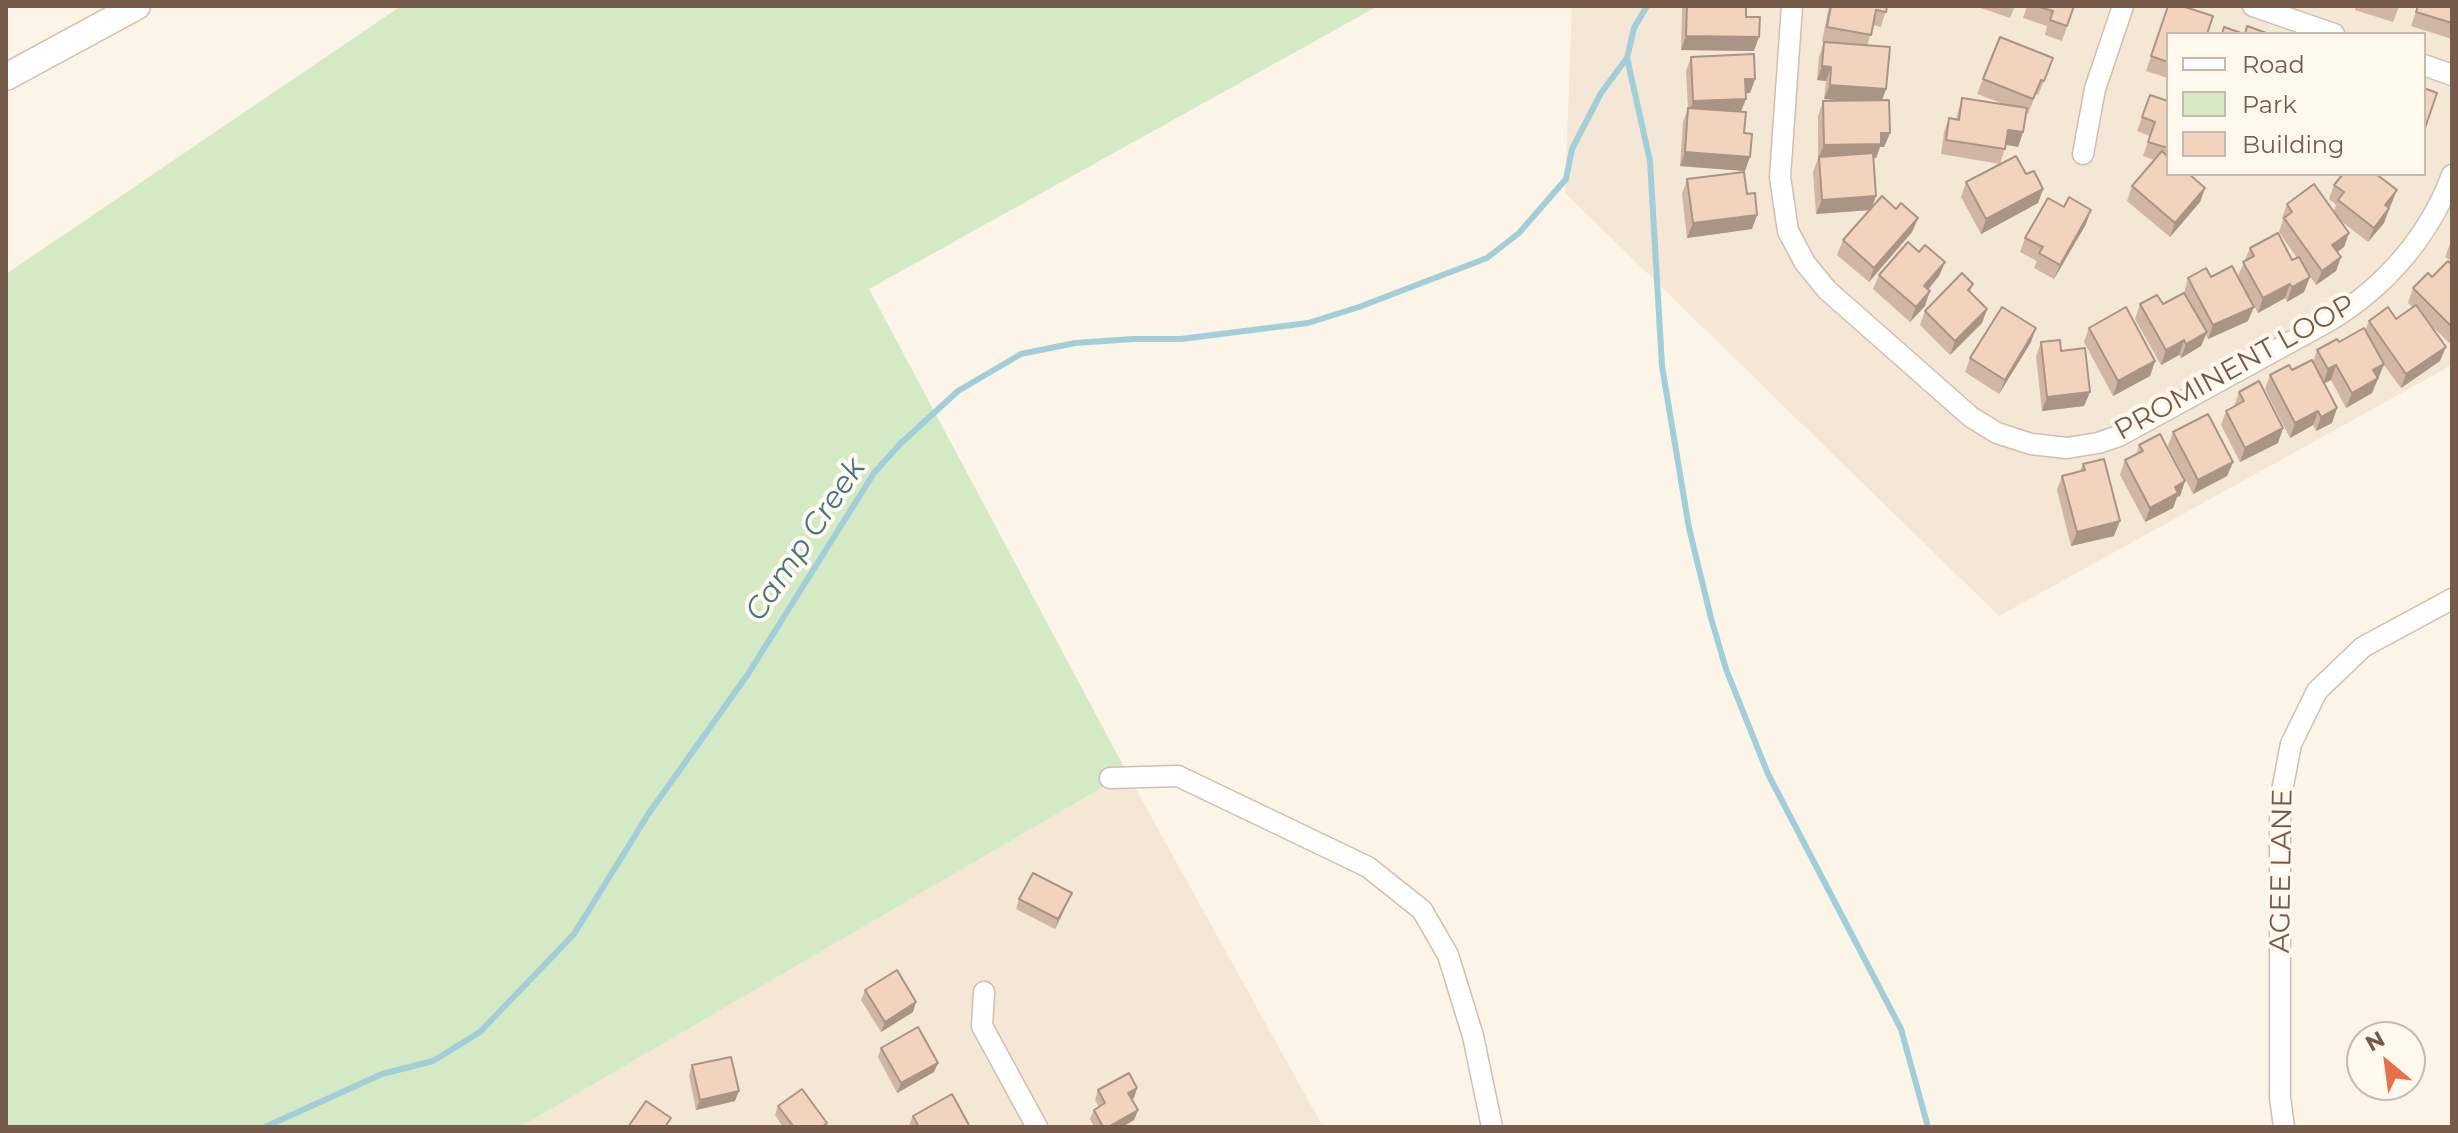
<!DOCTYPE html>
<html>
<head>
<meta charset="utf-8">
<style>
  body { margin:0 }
  #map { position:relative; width:2458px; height:1133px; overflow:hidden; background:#fcf4e7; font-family:Montserrat,sans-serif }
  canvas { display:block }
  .frame { position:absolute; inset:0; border:8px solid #765b4b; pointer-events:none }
  .legend { position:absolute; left:2166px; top:32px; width:260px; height:144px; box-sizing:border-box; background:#fff8ed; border:2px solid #c8b9ac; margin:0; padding:10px 14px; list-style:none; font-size:24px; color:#765b4b }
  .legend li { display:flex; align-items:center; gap:16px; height:40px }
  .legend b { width:40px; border:2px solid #c8b9ac }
  .north { position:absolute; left:2346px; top:1021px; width:80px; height:80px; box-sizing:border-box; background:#fff8ed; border:2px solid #c8b9ac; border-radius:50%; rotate:331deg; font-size:22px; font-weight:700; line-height:32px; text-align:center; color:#765b4b }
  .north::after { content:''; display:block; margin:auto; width:28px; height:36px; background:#e6724c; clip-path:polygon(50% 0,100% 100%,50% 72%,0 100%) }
</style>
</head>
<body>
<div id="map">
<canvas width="2458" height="1133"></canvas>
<div class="frame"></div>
<ul class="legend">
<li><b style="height:10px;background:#fff"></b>Road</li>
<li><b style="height:22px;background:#d3eac5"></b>Park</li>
<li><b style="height:22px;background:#f2d4be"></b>Building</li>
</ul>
<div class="north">N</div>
</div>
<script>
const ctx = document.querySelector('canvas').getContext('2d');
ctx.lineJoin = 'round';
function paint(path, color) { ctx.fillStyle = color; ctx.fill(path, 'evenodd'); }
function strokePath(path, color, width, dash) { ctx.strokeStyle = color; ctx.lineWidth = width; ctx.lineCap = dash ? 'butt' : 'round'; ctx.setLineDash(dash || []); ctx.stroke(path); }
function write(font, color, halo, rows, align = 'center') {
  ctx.font = font + ' Montserrat,sans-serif'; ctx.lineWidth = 8; ctx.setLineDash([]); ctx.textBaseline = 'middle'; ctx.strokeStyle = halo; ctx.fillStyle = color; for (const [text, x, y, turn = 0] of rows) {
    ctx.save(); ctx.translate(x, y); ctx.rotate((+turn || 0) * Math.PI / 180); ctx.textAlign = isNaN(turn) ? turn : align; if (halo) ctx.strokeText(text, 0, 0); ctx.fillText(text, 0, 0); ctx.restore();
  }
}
const residential = new Path2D(`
  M 1572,6 L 2452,6 L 2452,365 L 1999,616 L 1565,193 ZM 2168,34 L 2424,34 L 2424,174 L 2168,174 Z
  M 1127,773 L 1323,1127 L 520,1127 Z`);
const green = new Path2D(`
  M 401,6 L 1378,6 L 869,289 L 1127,773 L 520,1127 L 6,1127 L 6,274 Z`);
const stream = new Path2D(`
  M 1627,58 L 1650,161 L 1662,366 L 1689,528 L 1711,618 L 1726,669 L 1768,774 L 1901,1029 L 1928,1127
  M 265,1127 L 382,1074 L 433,1061 L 480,1032 L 574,934 L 649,813 L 748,674 L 874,473 L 900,444 L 958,391 L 1021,354 L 1075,343 L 1133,339 L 1181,339 L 1308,323 L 1359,307 L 1487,258 L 1519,233 L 1566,179 L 1572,149 L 1601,93 L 1627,58 L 1634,28 L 1647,6`);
const minor = new Path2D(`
  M 1792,6 L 1780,177 L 1788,231 L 1805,263 L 1827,290 L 1971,417 L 1997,433 L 2031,444 L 2067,448 L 2098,443 L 2119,436 L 2329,321 C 2385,287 2429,237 2452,175
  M 2253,6 L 2334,34
  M 2424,65 L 2452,75
  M 2083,154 L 2095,89 L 2123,6
  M 1110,778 L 1178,776 L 1368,867 L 1422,910 L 1448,955 L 1473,1036 L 1492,1127
  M 984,992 L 982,1026 L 1037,1127
  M 2284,1127 L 2280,1097 L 2280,801 L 2291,744 L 2317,691 L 2363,647 L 2452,599`);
const tertiary = new Path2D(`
  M 6,77 L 137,6`);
const wall = new Path2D(`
  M 1682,6 L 1746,6 L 1746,17 L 1754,51 L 1681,50 Z
  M 1829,6 L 1887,6 L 1881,27 L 1873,25 L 1867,46 L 1886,89 L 1882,100 L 1890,133 L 1884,147 L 1880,147 L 1876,158 L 1873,158 L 1872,207 L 1896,209 L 1918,218 L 1912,232 L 1869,282 L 1837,255 L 1843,240 L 1869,210 L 1816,214 L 1813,172 L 1818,158 L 1818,116 L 1823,101 L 1851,101 L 1824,99 L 1826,81 L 1817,80 L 1819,57 L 1824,42 L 1832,43 L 1822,41 Z
  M 1975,6 L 2015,6 L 2010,18 Z
  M 2027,6 L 2074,6 L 2062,41 L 2045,35 L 2047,26 L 2023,18 Z
  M 2168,6 L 2168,78 L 2146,71 Z
  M 2356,6 L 2399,6 L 2393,22 L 2355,10 Z
  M 2418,6 L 2452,6 L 2452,39 L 2411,26 Z
  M 2000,37 L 2048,72 L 2038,95 L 2036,94 L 2028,114 L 2026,113 L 2023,132 L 2018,147 L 2006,145 L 2000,164 L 1941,154 L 1944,132 L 1949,118 L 1956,119 L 1962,98 L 2004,104 L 1977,94 Z
  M 1691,57 L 1755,79 L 1750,93 L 1745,93 L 1746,99 L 1741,112 L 1744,133 L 1745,171 L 1680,166 L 1683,122 L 1688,108 L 1686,71 Z
  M 2150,95 L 2168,101 L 2168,174 L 2205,188 L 2200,202 L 2170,237 L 2127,201 L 2132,186 L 2154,160 L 2143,156 L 2150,136 L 2137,131 Z
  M 1687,179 L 1747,194 L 1757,215 L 1752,229 L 1687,238 L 1682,194 Z
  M 1966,182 L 2043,189 L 2038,203 L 1981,234 L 1961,197 Z
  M 2334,185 L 2397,190 L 2384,223 L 2368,242 L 2341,221 L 2349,233 L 2344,247 L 2338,252 L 2341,257 L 2336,271 L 2316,285 L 2306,270 L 2304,292 L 2287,302 L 2285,298 L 2258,313 L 2238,276 L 2250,248 L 2292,260 L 2297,258 L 2279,232 L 2283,220 L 2282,218 L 2287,204 L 2334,211 L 2336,205 L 2329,199 Z
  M 2086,224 L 2054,279 L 2034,268 L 2037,261 L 2020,252 L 2025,238 Z
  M 2452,239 L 2452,261 L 2445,257 Z
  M 1919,252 L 1945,262 L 1939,276 L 1928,290 L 1925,306 L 1910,322 L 1873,289 L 1879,275 Z
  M 2452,265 L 2452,339 L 2449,343 L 2430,324 L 2440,361 L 2401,388 L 2384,365 L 2372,393 L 2346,408 L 2331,380 L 2324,383 L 2337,408 L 2332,423 L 2316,431 L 2313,425 L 2290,438 L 2265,389 L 2270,375 L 2292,370 L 2313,362 L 2317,350 L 2365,331 L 2369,321 L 2396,319 L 2413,307 L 2408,303 L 2413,288 Z
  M 2211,277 L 2248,321 L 2208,339 L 2206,335 L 2201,346 L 2181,358 L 2179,355 L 2161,365 L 2135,319 L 2140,304 L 2163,304 L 2184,293 L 2188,278 Z
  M 1973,284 L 1970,292 L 1987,309 L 1982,323 L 1950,355 L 1920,325 L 1925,311 Z
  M 2089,328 L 2155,361 L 2150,376 L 2113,396 L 2084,342 Z
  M 2031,342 L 1999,394 L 1965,372 L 1970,358 Z
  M 2041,342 L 2061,351 L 2090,392 L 2084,406 L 2042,411 L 2036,356 Z
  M 2239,392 L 2283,428 L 2278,443 L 2240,462 L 2221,425 L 2226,411 L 2234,407 Z
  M 2173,432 L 2233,462 L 2227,476 L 2193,494 L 2168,446 Z
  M 2139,445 L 2185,481 L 2180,496 L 2177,497 L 2173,508 L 2145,522 L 2120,475 L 2125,460 L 2136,455 Z
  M 2083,464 L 2114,536 L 2071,546 L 2057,490 L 2062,476 L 2080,471 Z
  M 1019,899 L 1068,902 L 1055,929 L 1016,909 Z
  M 865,990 L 913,1012 L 881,1032 L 861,1000 Z
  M 881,1048 L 934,1072 L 897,1093 L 878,1057 Z
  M 692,1065 L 735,1101 L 696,1110 L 689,1075 Z
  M 1137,1088 L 1134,1098 L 1132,1099 L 1138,1110 L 1134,1120 L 1122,1127 L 1094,1127 L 1090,1119 L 1094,1110 L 1099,1107 L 1095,1100 L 1098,1090 Z
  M 778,1106 L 826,1127 L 783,1127 L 775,1115 Z
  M 913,1116 L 970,1127 L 910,1127 L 909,1125 Z`);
const shadedWall = new Path2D(`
  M 1686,36 L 1759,37 L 1754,51 L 1681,50 Z
  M 1822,66 L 1831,67 L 1826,81 L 1817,80 Z
  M 1745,79 L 1755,79 L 1750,93 L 1740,94 Z
  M 1830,85 L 1886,89 L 1881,103 L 1824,99 Z
  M 1746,99 L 1740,113 L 1688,116 L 1693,101 Z
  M 2008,130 L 2023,132 L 2018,147 L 2003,144 Z
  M 1881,133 L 1890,133 L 1884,147 L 1880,147 L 1876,158 L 1818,159 L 1824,145 Z
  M 1685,152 L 1750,157 L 1745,171 L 1680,166 Z
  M 2205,188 L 2200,202 L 2170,237 L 2175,223 Z
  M 2043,189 L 2038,203 L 1981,234 L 1986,219 Z
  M 2397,190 L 2391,204 L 2380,220 L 2385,205 Z
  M 1876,196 L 1871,210 L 1816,214 L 1822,200 Z
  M 2389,208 L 2384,223 L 2368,242 L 2374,228 Z
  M 2091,210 L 2086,224 L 2054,279 L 2060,265 Z
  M 1757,215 L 1752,229 L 1687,238 L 1693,223 Z
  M 1918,218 L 1912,232 L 1869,282 L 1874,268 Z
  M 2349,233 L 2344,247 L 2327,259 L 2332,245 Z
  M 2341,257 L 2336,271 L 2316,285 L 2322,271 Z
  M 1945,262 L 1939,276 L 1919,300 L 1924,286 Z
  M 2310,277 L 2304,292 L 2287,302 L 2292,287 Z
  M 2290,284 L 2285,298 L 2258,313 L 2263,298 Z
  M 1930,291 L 1925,306 L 1910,322 L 1916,307 Z
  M 2254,307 L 2248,321 L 2208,339 L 2213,325 Z
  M 1987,309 L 1982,323 L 1950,355 L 1955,341 Z
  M 2036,328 L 2031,342 L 1999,394 L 2005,380 Z
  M 2207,332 L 2201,346 L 2181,358 L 2186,344 Z
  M 2184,340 L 2179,355 L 2161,365 L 2166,350 Z
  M 2446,347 L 2440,361 L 2401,388 L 2406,374 Z
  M 2155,361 L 2150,376 L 2113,396 L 2118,381 Z
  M 2384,364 L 2372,393 L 2346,408 L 2352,393 L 2373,370 Z
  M 2336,365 L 2331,380 L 2323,384 L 2328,369 Z
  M 2090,392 L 2084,406 L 2042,411 L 2047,397 Z
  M 2337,408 L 2332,423 L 2316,431 L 2321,417 Z
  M 2318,411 L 2313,425 L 2290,438 L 2295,423 Z
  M 2283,428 L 2278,443 L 2240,462 L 2245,448 Z
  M 2233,462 L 2227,476 L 2193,494 L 2198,480 Z
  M 2185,481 L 2180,496 L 2177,497 L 2173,508 L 2145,522 L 2150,508 L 2175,487 Z
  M 2120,521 L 2114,536 L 2071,546 L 2077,532 Z
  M 1072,893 L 1068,902 L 1055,929 L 1058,919 Z
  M 916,1002 L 913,1012 L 881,1032 L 885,1022 Z
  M 938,1063 L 934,1072 L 897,1093 L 901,1083 Z
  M 1137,1088 L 1134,1098 L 1125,1103 L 1128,1093 Z
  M 739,1091 L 735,1101 L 696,1110 L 700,1100 Z
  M 1138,1110 L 1134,1120 L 1122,1127 L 1108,1127 Z`);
const building = new Path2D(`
  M 1687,6 L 1746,6 L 1746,17 L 1760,17 L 1759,37 L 1686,36 Z
  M 1831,6 L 1887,6 L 1886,12 L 1876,10 L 1871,35 L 1827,27 Z
  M 2036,6 L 2074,6 L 2067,26 L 2050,20 L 2053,11 Z
  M 2168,6 L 2182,6 L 2213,16 L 2207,34 L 2168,34 L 2168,62 L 2151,56 Z
  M 2418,6 L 2452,6 L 2452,23 L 2416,12 Z
  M 2247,26 L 2269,34 L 2245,34 Z
  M 2224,27 L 2244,34 L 2222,34 Z
  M 2000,37 L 2053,58 L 2044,81 L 2041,80 L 2033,99 L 1983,79 Z
  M 1824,42 L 1890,47 L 1886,89 L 1830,85 L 1831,67 L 1822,66 Z
  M 1754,54 L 1755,79 L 1745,79 L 1746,99 L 1693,101 L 1691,57 Z
  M 2424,88 L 2437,93 L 2424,131 Z
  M 2150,95 L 2168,101 L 2168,148 L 2148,142 L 2155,122 L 2142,117 Z
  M 1962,98 L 2027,108 L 2023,132 L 2008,130 L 2005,149 L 1946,140 L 1949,118 L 1959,120 Z
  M 1889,100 L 1890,133 L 1881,133 L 1881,144 L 1824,145 L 1823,101 Z
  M 1688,108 L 1746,112 L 1744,133 L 1752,134 L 1750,157 L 1685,152 Z
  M 2162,151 L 2168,157 L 2168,174 L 2189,174 L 2205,188 L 2175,223 L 2132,186 Z
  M 1873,153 L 1876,196 L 1822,200 L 1819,157 Z
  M 2016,156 L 2026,174 L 2034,171 L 2043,189 L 1986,219 L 1966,182 Z
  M 1744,172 L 1747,194 L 1755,193 L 1757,215 L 1693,223 L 1687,179 Z
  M 2343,174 L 2376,174 L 2397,190 L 2385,205 L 2389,208 L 2374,228 L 2338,200 L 2344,192 L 2334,185 Z
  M 2314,184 L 2349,233 L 2332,245 L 2341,257 L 2322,271 L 2284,218 L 2292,212 L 2287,204 Z
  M 1882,196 L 1896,209 L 1901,203 L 1918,218 L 1874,268 L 1843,240 Z
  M 2069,197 L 2091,210 L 2060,265 L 2039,253 L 2043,247 L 2025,238 L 2048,198 L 2064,207 Z
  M 2278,233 L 2292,260 L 2299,257 L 2310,277 L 2292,287 L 2290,284 L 2263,298 L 2243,262 L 2254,256 L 2250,248 Z
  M 1908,242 L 1919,252 L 1925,245 L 1945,262 L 1924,286 L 1930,291 L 1916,307 L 1879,275 Z
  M 2448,261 L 2452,265 L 2452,327 L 2413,288 L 2428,273 L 2432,277 Z
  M 2232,266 L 2254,307 L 2213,325 L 2188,278 L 2206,268 L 2211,277 Z
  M 1962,273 L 1973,284 L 1968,290 L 1987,309 L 1955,341 L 1925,311 Z
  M 2184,293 L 2207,332 L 2186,344 L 2184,340 L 2166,350 L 2140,304 L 2157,295 L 2163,304 Z
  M 2416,305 L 2446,347 L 2406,374 L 2369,321 L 2388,307 L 2396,319 Z
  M 2002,307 L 2036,328 L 2005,380 L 1970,358 Z
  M 2126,307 L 2155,361 L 2118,381 L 2089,328 Z
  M 2364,328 L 2384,364 L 2373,370 L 2378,378 L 2352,393 L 2336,365 L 2328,369 L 2317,350 L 2337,339 L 2339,342 Z
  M 2060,340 L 2061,351 L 2085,348 L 2090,392 L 2047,397 L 2041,342 Z
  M 2312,360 L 2337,408 L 2321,417 L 2318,411 L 2295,423 L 2270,375 L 2289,365 L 2292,370 Z
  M 2259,381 L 2283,428 L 2245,448 L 2226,411 L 2244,401 L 2239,392 Z
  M 2208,414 L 2233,462 L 2198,480 L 2173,432 Z
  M 2160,434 L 2185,481 L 2175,487 L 2178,493 L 2150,508 L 2125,460 L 2143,451 L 2139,445 Z
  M 2104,459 L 2120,521 L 2077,532 L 2062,476 L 2085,470 L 2083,464 Z
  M 1033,873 L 1072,893 L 1058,919 L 1019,899 Z
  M 897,970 L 916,1002 L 885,1022 L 865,990 Z
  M 918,1027 L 938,1063 L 901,1083 L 881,1048 Z
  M 731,1057 L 739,1091 L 700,1100 L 692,1065 Z
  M 1129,1073 L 1137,1088 L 1128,1093 L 1138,1110 L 1108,1127 L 1103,1127 L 1094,1110 L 1105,1103 L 1098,1090 Z
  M 802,1089 L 827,1123 L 822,1127 L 794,1127 L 778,1106 Z
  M 952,1094 L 970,1127 L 919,1127 L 913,1116 Z
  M 646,1101 L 671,1118 L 665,1127 L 628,1127 Z`);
const streetNames = [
  ["PROMINENT LOOP",2235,368,-29],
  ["AGEE LANE",2282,871,-89]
];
const waterNames = [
  ["Camp Creek",806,540,-56]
];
paint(residential, '#f4e7d5');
paint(green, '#d3eac5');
strokePath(stream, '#a1ced8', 6);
strokePath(minor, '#d0bfaf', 23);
strokePath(tertiary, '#d0bfaf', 29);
strokePath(minor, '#fff', 20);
strokePath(tertiary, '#fff', 26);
paint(wall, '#d0b6a3');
paint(shadedWall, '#a99485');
paint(building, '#f2d4be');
strokePath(building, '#a99485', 2);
write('28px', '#765b4b', '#fff8ed', streetNames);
write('italic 30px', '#417783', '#fff8ed', waterNames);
</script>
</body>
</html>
